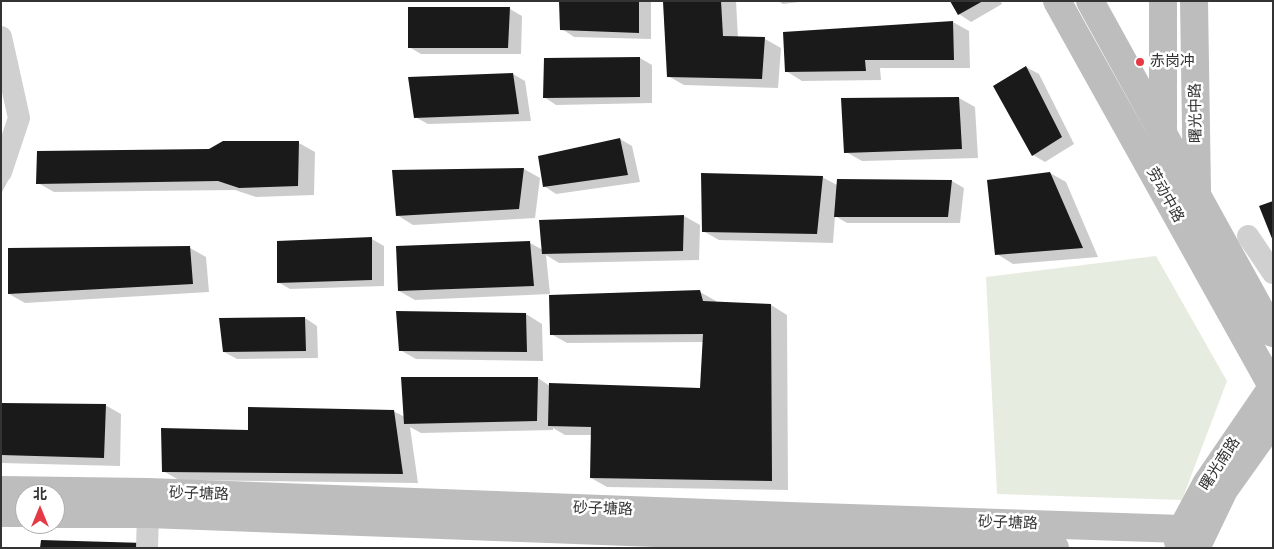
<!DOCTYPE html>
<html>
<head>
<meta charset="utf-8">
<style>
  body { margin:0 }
  #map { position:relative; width:1274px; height:549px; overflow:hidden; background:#fff; font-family:"Fira Sans Condensed","Noto Sans SC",sans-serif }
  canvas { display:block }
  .frame { position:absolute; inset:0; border:2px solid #333; pointer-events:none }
  .north { position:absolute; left:15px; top:484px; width:50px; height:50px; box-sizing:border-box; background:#fff; border:1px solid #adadad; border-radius:50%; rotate:0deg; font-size:14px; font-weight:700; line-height:20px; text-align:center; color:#333 }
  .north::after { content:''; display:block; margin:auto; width:18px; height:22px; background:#e63946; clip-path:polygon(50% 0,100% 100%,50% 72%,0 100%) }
</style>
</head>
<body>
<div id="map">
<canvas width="1274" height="549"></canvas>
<div class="frame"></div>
<div class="north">北</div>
</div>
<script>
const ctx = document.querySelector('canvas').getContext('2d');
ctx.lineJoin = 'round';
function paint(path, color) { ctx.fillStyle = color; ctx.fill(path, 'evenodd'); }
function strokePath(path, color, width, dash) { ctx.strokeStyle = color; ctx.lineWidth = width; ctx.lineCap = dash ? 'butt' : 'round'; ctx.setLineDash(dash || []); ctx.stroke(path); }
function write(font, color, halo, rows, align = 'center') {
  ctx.font = font + ' "Fira Sans Condensed","Noto Sans SC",sans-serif'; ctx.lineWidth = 5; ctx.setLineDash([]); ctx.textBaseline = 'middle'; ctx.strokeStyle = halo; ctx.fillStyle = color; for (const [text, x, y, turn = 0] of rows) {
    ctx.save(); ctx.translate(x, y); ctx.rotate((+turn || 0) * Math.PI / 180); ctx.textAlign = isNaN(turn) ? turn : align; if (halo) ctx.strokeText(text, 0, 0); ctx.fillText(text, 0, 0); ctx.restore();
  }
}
const green = new Path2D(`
  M 1156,256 L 1227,381 L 1182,500 L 997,494 L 986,277 Z`);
const shadow = new Path2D(`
  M 560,1 L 651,1 L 651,39 L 574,37 L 562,29 Z
  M 663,1 L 736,1 L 738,38 L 765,39 L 781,48 L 778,88 L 684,85 L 668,76 Z
  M 778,1 L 807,1 L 783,4 Z
  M 951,1 L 1000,1 L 1002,4 L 971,22 L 959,14 Z
  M 510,9 L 522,16 L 521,54 L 421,54 L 409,47 Z
  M 953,22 L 969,31 L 970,68 L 880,68 L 881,80 L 802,81 L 786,71 Z
  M 640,58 L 652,65 L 652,103 L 556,105 L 544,97 Z
  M 1026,67 L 1039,74 L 1074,144 L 1045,162 L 1033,155 Z
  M 513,74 L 525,81 L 531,121 L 428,124 L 415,117 Z
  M 959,98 L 975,107 L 978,158 L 862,161 L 846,152 Z
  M 620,139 L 632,146 L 640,182 L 556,194 L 544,186 Z
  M 299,143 L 315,152 L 314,195 L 256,197 L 235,190 L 54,192 L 38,183 L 210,150 Z
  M 1,164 L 13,171 L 1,194 Z
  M 524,169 L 540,178 L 535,218 L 413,225 L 397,215 L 393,171 Z
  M 1050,173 L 1066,182 L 1098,257 L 1013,264 L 997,254 Z
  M 822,177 L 837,185 L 952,181 L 964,188 L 960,223 L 847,223 L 835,216 L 833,243 L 719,240 L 703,231 Z
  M 684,216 L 700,225 L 699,260 L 559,263 L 546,255 L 550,294 L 415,300 L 399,291 L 530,243 L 543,250 Z
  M 372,239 L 384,246 L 384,286 L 290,289 L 278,282 Z
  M 190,248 L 206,257 L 209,292 L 25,303 L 9,294 L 9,249 Z
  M 700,292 L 716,301 L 716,303 L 771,305 L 787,315 L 788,490 L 607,487 L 591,478 L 592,435 L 565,435 L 553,428 L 553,430 L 421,433 L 410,427 L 418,483 L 179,480 L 163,471 L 249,431 L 393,411 L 405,417 L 538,378 L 550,386 L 701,389 L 704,342 L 567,343 L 551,334 Z
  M 526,314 L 542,324 L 543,361 L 416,359 L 400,350 Z
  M 305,318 L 317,326 L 318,358 L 237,359 L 224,352 Z
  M 1,404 L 105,405 L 121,414 L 120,466 L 1,463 Z`);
const building = new Path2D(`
  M 559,1 L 639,1 L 639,33 L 560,30 Z
  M 663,1 L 721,1 L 723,36 L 765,37 L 762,79 L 667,77 Z
  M 950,1 L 983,1 L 958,15 Z
  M 408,7 L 510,7 L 508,48 L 408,48 Z
  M 953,21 L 954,60 L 865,60 L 866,71 L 785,72 L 783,32 Z
  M 640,57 L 640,97 L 543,98 L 544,58 Z
  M 1026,66 L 1062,137 L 1032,156 L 993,86 Z
  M 513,73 L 519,114 L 414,118 L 408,77 Z
  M 959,97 L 962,149 L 844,153 L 841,98 Z
  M 620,138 L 628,175 L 543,187 L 538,156 Z
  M 223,141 L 299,141 L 298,186 L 239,188 L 218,181 L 36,184 L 37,151 L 209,149 Z
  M 524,168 L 519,209 L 396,216 L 392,170 Z
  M 1050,172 L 1083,248 L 995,255 L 987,180 Z
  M 701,173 L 823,176 L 817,234 L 702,232 Z
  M 837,179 L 952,180 L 948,217 L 834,217 Z
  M 1273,201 L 1273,241 L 1259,206 Z
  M 684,215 L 683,251 L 542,254 L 539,220 Z
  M 372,237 L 372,280 L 277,283 L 277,241 Z
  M 530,241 L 534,286 L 398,291 L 396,246 Z
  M 190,246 L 193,284 L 8,294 L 8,248 Z
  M 700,290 L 703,301 L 771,304 L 772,481 L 590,478 L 591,427 L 548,426 L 549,383 L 700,388 L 703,334 L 550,335 L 549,295 Z
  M 396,311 L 526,313 L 527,352 L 399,351 Z
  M 305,317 L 306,351 L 223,352 L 219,318 Z
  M 401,377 L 538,377 L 537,421 L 404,424 Z
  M 1,403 L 106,404 L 104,458 L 1,455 Z
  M 248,407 L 394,410 L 403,474 L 162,472 L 161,428 L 248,430 Z
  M 41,540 L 145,543 L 144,548 L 40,548 Z`);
const street = new Path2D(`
  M 1,37 L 19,118 L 1,172
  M 1248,236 L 1273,273
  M 147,548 L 148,514`);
const secondary = new Path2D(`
  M 1057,1 L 1273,388
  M 1090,1 L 1273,333
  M 1194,1 L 1197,191
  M 1163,132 L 1163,1
  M 1,490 L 148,492 L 789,516 L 1182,529 L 1205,527
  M 1,513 L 25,513
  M 55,514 L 148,514 L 1055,548
  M 1178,542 L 1182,529 L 1206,484 L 1273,386
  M 1198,544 L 1224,490 L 1273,421`);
const markers = [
  [1140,62,5,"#e63946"]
];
const poiNames = [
  ["赤岗冲",1150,62]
];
const streetNames = [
  ["曙光中路",1196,113,-91],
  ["劳动中路",1165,195,61],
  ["曙光南路",1220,464,-57],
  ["砂子塘路",199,494,2],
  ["砂子塘路",603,509,2],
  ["砂子塘路",1008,523,2]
];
paint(green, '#e6ecdf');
paint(shadow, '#0003');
paint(building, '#1a1a1a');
strokePath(street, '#d0d0d0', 22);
strokePath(secondary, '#bdbdbd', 28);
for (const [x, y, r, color] of markers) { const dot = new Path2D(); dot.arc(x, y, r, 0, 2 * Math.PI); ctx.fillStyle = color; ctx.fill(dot); strokePath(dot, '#fff', 2); }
write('15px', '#333', '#fff', poiNames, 'left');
write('15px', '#333', '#fff', streetNames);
</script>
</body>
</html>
